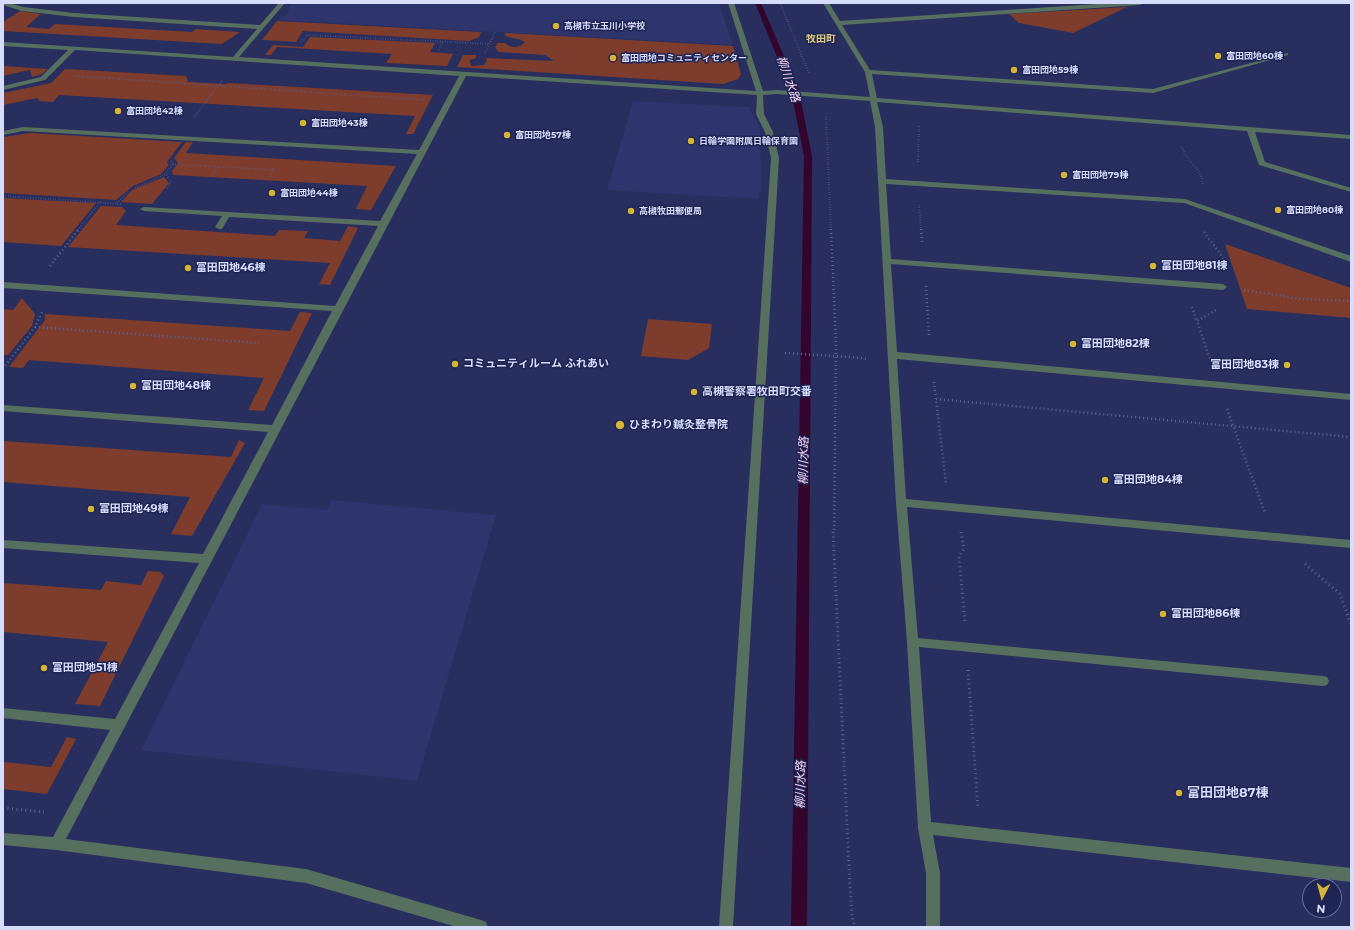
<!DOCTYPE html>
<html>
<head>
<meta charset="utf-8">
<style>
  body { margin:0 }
  #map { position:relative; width:1354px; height:930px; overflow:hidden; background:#282e5e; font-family:Montserrat,sans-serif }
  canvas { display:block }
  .frame { position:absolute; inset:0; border:4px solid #d6ddfc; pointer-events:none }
  .north { position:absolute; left:1302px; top:878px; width:40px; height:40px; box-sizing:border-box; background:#1e2453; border:1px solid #686e97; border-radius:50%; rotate:186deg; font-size:11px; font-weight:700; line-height:16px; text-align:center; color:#d6ddfc }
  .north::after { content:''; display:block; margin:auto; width:14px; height:18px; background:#d5b535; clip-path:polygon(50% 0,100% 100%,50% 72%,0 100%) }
</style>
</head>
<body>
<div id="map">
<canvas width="1354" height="930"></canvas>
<div class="frame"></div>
<div class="north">N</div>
</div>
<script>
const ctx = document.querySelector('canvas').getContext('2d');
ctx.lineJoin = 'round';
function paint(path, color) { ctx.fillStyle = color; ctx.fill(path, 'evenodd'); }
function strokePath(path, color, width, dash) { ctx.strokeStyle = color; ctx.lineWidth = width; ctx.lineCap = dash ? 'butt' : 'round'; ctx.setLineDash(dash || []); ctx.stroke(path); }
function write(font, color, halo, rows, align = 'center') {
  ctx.font = font + ' Montserrat,"Noto Sans JP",sans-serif'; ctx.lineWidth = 3; ctx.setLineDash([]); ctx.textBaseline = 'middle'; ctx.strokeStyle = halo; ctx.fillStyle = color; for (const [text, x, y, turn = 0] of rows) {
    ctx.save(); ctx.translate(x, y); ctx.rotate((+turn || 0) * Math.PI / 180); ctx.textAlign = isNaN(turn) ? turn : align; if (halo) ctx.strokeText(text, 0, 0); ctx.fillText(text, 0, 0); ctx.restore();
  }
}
const built = new Path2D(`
  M 293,3 L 719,3 L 733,45 L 278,20 L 281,16 L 285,16 L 290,10 L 287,9 Z
  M 633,101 L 749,107 L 760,128 L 761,189 L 758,199 L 607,190 Z
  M 332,500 L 496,515 L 417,781 L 141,750 L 262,504 L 327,510 Z`);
const green = new Path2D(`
  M 1127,7 L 1073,33 L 1019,23 L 1009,14 Z
  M 20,11 L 41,14 L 26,27 L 49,29 L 55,24 L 192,32 L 196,29 L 240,32 L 222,44 L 3,31 L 3,22 Z
  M 277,21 L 481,32 L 479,37 L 469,41 L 303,31 L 296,42 L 262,40 Z
  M 506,33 L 733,46 L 741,74 L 738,79 L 723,84 L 457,67 L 463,55 L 476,55 L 476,58 L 470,60 L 470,63 L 472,66 L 484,65 L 487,60 L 485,58 L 554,61 L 545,55 L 499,52 L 495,48 L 497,43 L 505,43 C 511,49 520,48 525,42 C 519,38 511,39 504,35 Z
  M 310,37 L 435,43 L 430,52 L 453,54 L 447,66 L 386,63 L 392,54 L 277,47 L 271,55 L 265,55 L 273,45 L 303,47 Z
  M 3,66 L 48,69 L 42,74 L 32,77 L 30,70 L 3,76 Z
  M 65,69 L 186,76 L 188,82 L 225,84 L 229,83 L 433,95 L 413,134 L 406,134 L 415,116 L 59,95 L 53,102 L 39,101 L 37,98 L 3,105 L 3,93 L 51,83 Z
  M 30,133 L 182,142 L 167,162 L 169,165 L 161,174 L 133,186 L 116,200 L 3,193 L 3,137 Z
  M 186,142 L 193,142 L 186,153 L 396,166 L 371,210 L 356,209 L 367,186 L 173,175 L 172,171 L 178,163 L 174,158 Z
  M 164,177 L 169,183 L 152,204 L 121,202 L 132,190 Z
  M 3,198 L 96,203 L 61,246 L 3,242 Z
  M 101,206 L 122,207 L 126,211 L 116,225 L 275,236 L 279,230 L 308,231 L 304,238 L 340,241 L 348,226 L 358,228 L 330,285 L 319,284 L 330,263 L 68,247 Z
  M 1225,244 L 1351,288 L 1351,318 L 1247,309 Z
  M 22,298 L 35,314 L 32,326 L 8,355 L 3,355 L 3,309 L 13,310 Z
  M 300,312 L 312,313 L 264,411 L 248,410 L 264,378 L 29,360 L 23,368 L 9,367 L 45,320 L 45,314 L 290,331 Z
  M 648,319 L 712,324 L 709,348 L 688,360 L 641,356 Z
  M 239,440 L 245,443 L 192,536 L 171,534 L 190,497 L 3,482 L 3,441 L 231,457 Z
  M 148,571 L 160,572 L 164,576 L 100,706 L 75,704 L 108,642 L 3,632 L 3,583 L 101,590 L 106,581 L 141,585 Z
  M 67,737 L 76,739 L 47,794 L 3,789 L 3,762 L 51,767 Z`);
const stream = new Path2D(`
  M 755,3 L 761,3 L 799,91 L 812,156 L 807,927 L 791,927 L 804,156 L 791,91 Z`);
const pathFar2 = new Path2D(`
  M 780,3 L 809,73
  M 301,42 L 307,35 L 489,44
  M 439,50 L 443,41
  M 485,53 L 495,32
  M 77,76 L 425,100
  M 194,117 L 223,80
  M 826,117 L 831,230
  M 1182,147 C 1187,163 1202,168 1203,185
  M 918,162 L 919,125
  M 173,164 L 273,170 L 269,178
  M 213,174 L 218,167
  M 135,188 L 166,174
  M 167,188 L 171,182 L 166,174 L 173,164 L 171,161 L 173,159
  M 3,196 L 122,204
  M 117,203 L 129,191
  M 919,205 L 921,230
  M 78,230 L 100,202`);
const pathFar1 = new Path2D(`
  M 831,229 L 836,344 L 834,533
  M 921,229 L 922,242
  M 1204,232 L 1224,259 L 1227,266
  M 50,266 L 79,229
  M 926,286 L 929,335
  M 1244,290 L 1301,299 L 1351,301
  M 1192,307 L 1197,321
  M 35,327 L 259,343
  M 849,357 L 868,359
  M 1211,362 L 1197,321 L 1216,310
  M 3,369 L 35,327 L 42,312 L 40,311
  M 934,382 L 946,484
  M 936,399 L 1351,437
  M 1227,409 L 1265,513`);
const path = new Path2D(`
  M 833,532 L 850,887 L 852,916 L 855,927
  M 961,532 L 964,549 L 959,556 L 965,623
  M 1305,564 L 1340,594 L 1351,624
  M 968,670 L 978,809
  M 3,808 L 44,812`);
const minor = new Path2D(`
  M 3,3 L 9,3 L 23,7 L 74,13 L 260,25 L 279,3 L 285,3 L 239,57 L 756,91 L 728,3 L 734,3 L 763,91 L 777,90 L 870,97 L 865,72 L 823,3 L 829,3 L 840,21 L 1112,3 L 1143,3 L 1140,5 L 842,25 L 870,70 L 1153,89 L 1288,53 L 1288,55 L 1153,93 L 872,74 L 877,98 L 1351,135 L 1351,139 L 1255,132 L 1265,162 L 1351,188 L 1351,192 L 1259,165 L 1247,131 L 877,102 L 883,127 L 886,179 L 1185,199 L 1351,256 L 1351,262 L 1184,203 L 886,184 L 891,259 L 1223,284 L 1227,287 L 1223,290 L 891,264 L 897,352 L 1351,394 L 1351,400 L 897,359 L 906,499 L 1351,540 L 1351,548 L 907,507 L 918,638 L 1323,676 L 1327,677 L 1329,681 L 1327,685 L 1323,686 L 919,647 L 931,822 L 1351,868 L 1351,882 L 933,835 L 940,873 L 940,927 L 926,927 L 926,873 L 918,828 L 907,642 L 896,503 L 875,127 L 870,101 L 777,94 L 763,95 L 764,114 L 773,132 L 779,158 L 733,927 L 719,927 L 771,158 L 765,132 L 756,114 L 757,95 L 466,76 L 66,839 L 306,869 L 481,920 L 486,922 L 488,927 L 457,927 L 306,883 L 56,850 L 3,845 L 3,833 L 53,837 L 110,730 L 3,718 L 3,708 L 115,719 L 199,563 L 3,548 L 3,540 L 203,554 L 268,432 L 3,411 L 3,405 L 272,425 L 332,311 L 3,288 L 3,282 L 335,306 L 378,226 L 229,217 L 222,229 L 219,229 L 215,227 L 222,216 L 144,211 L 140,209 L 144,207 L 380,221 L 417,154 L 23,131 L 3,135 L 3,131 L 23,127 L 419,150 L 459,76 L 75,50 L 45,80 L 3,90 L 3,86 L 41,77 L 68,50 L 3,46 L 3,42 L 233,57 L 257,29 L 74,17 L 22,11 L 3,5 Z`);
const pathBridge = new Path2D(`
  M 785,353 L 849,357`);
const markers = [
  [556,26,4,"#d5b535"],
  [1218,56,4,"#d5b535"],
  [613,58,4,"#d5b535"],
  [1014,70,4,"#d5b535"],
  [118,111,4,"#d5b535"],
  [303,123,4,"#d5b535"],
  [507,135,4,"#d5b535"],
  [691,141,4,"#d5b535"],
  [1064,175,4,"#d5b535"],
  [272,193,4,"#d5b535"],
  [1278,210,4,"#d5b535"],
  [631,211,4,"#d5b535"],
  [1153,266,4,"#d5b535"],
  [188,268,4,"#d5b535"],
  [1073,344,4,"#d5b535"],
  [455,364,4,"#d5b535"],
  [1287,365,4,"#d5b535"],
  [133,386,4,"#d5b535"],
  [694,392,4,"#d5b535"],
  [620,425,5,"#d5b535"],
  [1105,480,4,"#d5b535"],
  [91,509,4,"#d5b535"],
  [1163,614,4,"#d5b535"],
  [44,668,4,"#d5b535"],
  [1179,793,4,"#d5b535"]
];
const farPoinames = [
  ["高槻市立玉川小学校",564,26],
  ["富田団地60棟",1226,56],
  ["富田団地コミュニティセンター",621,58],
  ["富田団地59棟",1022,70],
  ["富田団地42棟",126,111],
  ["富田団地43棟",311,123],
  ["富田団地57棟",515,135],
  ["日輪学園附属日輪保育園",699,141],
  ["富田団地79棟",1072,175],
  ["富田団地44棟",280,193],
  ["富田団地80棟",1286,210],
  ["高槻牧田郵便局",639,211]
];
const farNeighbourhoodnames = [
  ["牧田町",821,39]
];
const poiNames = [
  ["富田団地81棟",1161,266],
  ["富田団地46棟",196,268],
  ["富田団地82棟",1081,344],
  ["コミュニティルーム ふれあい",463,364],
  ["富田団地83棟",1279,365,"right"],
  ["富田団地48棟",141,386],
  ["高槻警察署牧田町交番",702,392],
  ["ひまわり鍼灸整骨院",629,425],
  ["富田団地84棟",1113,480],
  ["富田団地49棟",99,509],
  ["富田団地86棟",1171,614],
  ["富田団地51棟",52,668]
];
const waterNames = [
  ["柳川水路",788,79,71],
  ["柳川水路",804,461,-89],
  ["柳川水路",801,785,-89]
];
const nearPoinames = [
  ["富田団地87棟",1187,793]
];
paint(built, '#2d356c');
paint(green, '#7e3c2d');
paint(stream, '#33042c');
strokePath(pathFar2, '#5d638e', 2, [0.5, 2]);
strokePath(pathFar1, '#5d638e', 2.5, [1, 3]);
strokePath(path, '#5d638e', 3, [1, 3.5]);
paint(minor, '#576f5f');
strokePath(pathBridge, '#5d638e', 2.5, [1, 3]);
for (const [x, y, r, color] of markers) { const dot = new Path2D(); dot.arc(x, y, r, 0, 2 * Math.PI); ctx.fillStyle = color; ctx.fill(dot); strokePath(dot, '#1e2453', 1.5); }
write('bold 9px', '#d6ddfc', '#1e2453', farPoinames, 'left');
write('bold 10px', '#e0cb7e', '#1e2453', farNeighbourhoodnames);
write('bold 11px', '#d6ddfc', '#1e2453', poiNames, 'left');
write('italic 12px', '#fad4f1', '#1e2453', waterNames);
write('bold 13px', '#d6ddfc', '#1e2453', nearPoinames, 'left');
</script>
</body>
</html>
